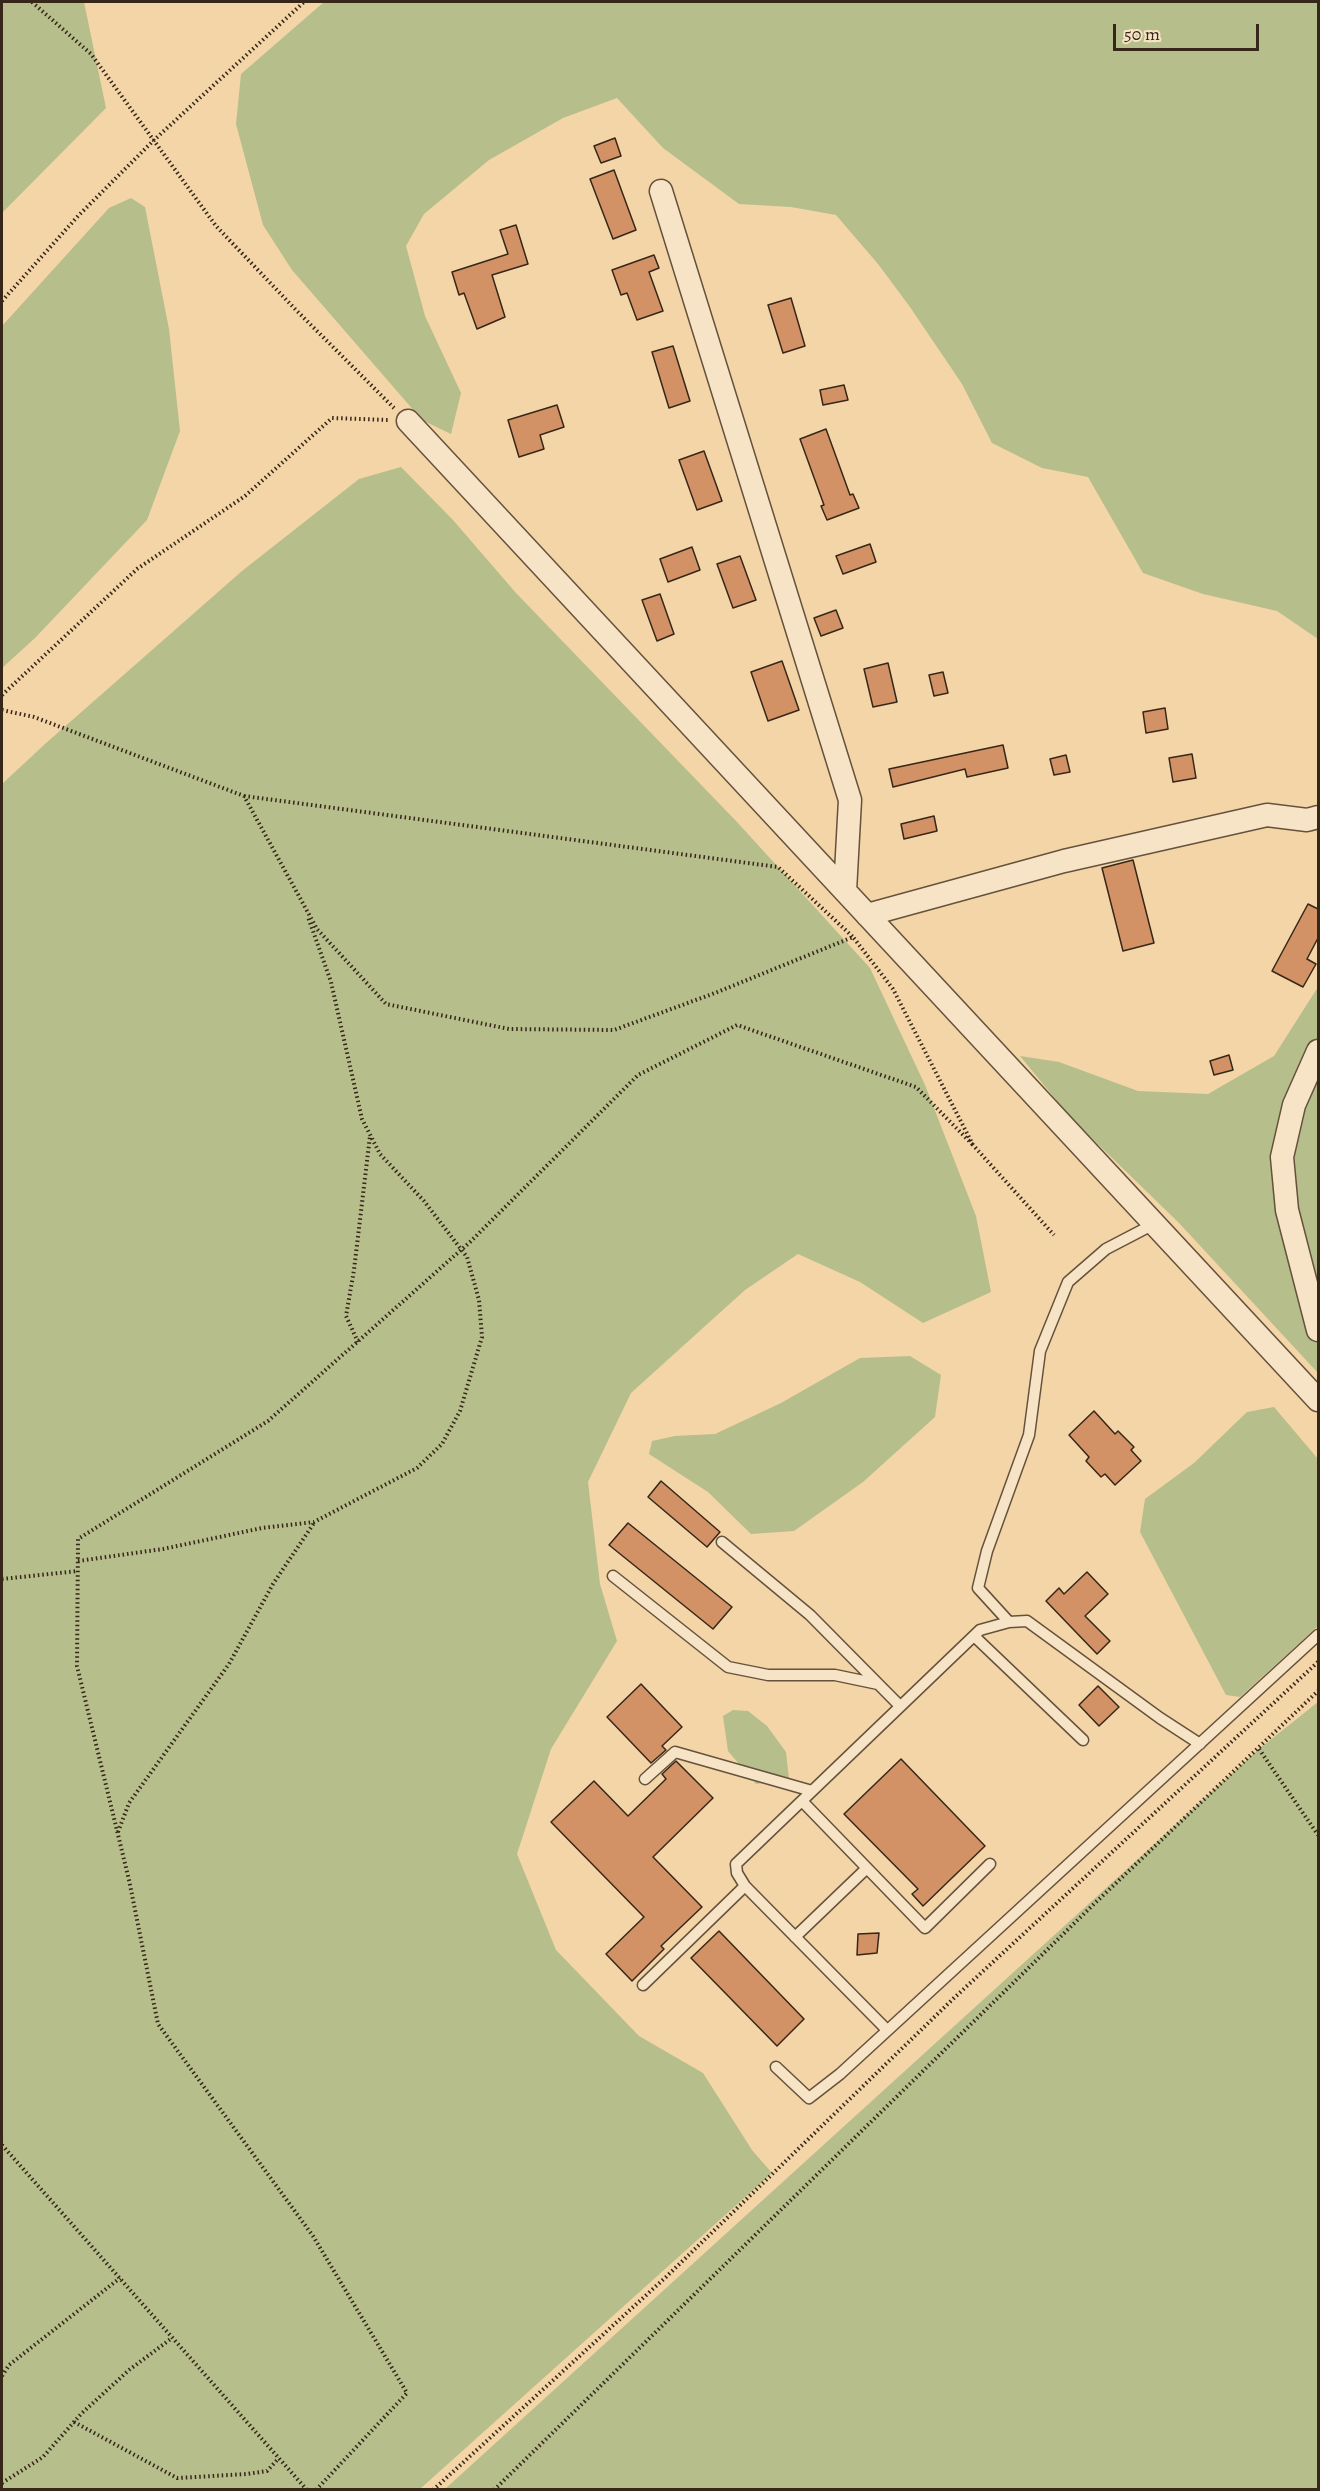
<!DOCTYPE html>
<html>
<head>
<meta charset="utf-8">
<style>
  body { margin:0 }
  #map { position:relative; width:1320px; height:2491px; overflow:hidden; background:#f3d5a7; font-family:Alegreya,serif }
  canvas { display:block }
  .frame { position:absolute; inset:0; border:3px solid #362719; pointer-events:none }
  .scale { position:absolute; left:1113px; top:24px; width:146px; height:27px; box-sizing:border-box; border:3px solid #362719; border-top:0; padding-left:8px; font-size:18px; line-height:21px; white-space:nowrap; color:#362719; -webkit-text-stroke:4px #f7e4c6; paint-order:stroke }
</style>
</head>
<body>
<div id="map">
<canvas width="1320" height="2491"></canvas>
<div class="frame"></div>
<div class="scale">50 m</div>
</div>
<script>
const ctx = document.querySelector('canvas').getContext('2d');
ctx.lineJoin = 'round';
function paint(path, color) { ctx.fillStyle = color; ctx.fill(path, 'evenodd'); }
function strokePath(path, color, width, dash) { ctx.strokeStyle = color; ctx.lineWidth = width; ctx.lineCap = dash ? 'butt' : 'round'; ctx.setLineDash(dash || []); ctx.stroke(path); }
const green = new Path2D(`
  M 2,2 L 84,2 L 106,108 L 2,213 Z
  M 324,2 L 1318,2 L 1318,639 L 1277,611 L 1203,594 L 1143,573 L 1088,477 L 1042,468 L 992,443 L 962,384 L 910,307 L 878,264 L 836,215 L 791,207 L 739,204 L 663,148 L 617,98 L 563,118 L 489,160 L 424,214 L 406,246 L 425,316 L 461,393 L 451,434 L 422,420 L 292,270 L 263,225 L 236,124 L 241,74 Z
  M 131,198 L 145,207 L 169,329 L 180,431 L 147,520 L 35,638 L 2,668 L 2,326 L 109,208 Z
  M 401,467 L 453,520 L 516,593 L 737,822 L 870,968 L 925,1085 L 976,1216 L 991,1292 L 923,1323 L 860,1282 L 798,1254 L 745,1290 L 631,1393 L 588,1482 L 600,1584 L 617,1641 L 551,1749 L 517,1854 L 556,1950 L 639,2036 L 703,2073 L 752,2150 L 772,2173 L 420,2489 L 2,2489 L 2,784 L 45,744 L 242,571 L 359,479 Z
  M 1318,987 L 1318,1373 L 1179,1223 L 1071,1118 L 1020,1056 L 1059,1062 L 1138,1091 L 1208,1094 L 1274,1056 Z
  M 910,1356 L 941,1375 L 935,1417 L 863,1482 L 794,1531 L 751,1534 L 708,1492 L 649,1454 L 652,1441 L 675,1436 L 715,1434 L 781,1403 L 860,1358 Z
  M 1274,1407 L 1318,1459 L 1318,1626 L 1240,1697 L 1226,1695 L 1140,1532 L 1145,1499 L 1194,1463 L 1247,1412 Z
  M 1318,1702 L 1318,2489 L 445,2489 L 1259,1749 Z
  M 733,1710 L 748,1711 L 767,1726 L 786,1752 L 789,1779 L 756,1784 L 728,1751 L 723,1716 Z`);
const building = new Path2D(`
  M 615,138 L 621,156 L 601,163 L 594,146 Z
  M 614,170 L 636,230 L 613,239 L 590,179 Z
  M 516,225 L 528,264 L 492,275 L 505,317 L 477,329 L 464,293 L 459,295 L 452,272 L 508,254 L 500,230 Z
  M 654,255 L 659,268 L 649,272 L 663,311 L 637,320 L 627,293 L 621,295 L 612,270 Z
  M 791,298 L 805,346 L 783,353 L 768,305 Z
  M 673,346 L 690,401 L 669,408 L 652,352 Z
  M 844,385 L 848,400 L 823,405 L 820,390 Z
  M 557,405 L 564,427 L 540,435 L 544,449 L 519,457 L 508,420 Z
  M 826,429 L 850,495 L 853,494 L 859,508 L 827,520 L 821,506 L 824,505 L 800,439 Z
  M 704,451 L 722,501 L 697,510 L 679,460 Z
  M 870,544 L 876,562 L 843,574 L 836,556 Z
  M 692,547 L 700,570 L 668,582 L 660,559 Z
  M 740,556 L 756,600 L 733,608 L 717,564 Z
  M 660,594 L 674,634 L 657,641 L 642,600 Z
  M 836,610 L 843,628 L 821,636 L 814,618 Z
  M 782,661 L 799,710 L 768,721 L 751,672 Z
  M 888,663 L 897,702 L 873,707 L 864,669 Z
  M 943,672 L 948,693 L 934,696 L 929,675 Z
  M 1165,708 L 1168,729 L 1146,733 L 1143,712 Z
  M 1003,745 L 1008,768 L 967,777 L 965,769 L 893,787 L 889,769 Z
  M 1192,754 L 1196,778 L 1173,782 L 1169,758 Z
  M 1066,755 L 1070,772 L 1054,775 L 1050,759 Z
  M 934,816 L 937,831 L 904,839 L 901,824 Z
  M 1133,860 L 1154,943 L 1123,951 L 1102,868 Z
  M 1308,904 L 1318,909 L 1318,938 L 1307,959 L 1316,964 L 1303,987 L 1272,971 Z
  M 1229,1055 L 1233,1070 L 1214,1075 L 1210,1061 Z
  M 1094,1411 L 1115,1434 L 1118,1431 L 1134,1447 L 1131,1450 L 1141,1461 L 1115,1485 L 1105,1474 L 1101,1477 L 1086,1461 L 1089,1457 L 1069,1435 Z
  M 661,1481 L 720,1532 L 707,1547 L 648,1497 Z
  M 628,1523 L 732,1607 L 713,1629 L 609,1545 Z
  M 1087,1572 L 1108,1594 L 1085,1616 L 1110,1641 L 1097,1654 L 1046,1601 L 1059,1588 L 1064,1594 Z
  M 641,1684 L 682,1727 L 662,1746 L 666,1750 L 651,1763 L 607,1717 Z
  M 1098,1686 L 1119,1707 L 1099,1726 L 1079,1705 Z
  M 901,1759 L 985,1846 L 923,1906 L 912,1894 L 918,1889 L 844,1814 Z
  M 676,1761 L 713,1798 L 653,1857 L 702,1907 L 661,1946 L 664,1949 L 632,1981 L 606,1954 L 644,1917 L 551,1822 L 594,1781 L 628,1816 L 666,1779 L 662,1774 Z
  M 719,1931 L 804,2019 L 777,2046 L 691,1958 Z
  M 879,1933 L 877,1953 L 857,1955 L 858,1934 Z`);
const path = new Path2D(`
  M 32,2 L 91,54 L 216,226 L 297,311 L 394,408
  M 2,301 L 78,216 L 153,141 L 304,2
  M 2,695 L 137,569 L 245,496 L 332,418 L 389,420
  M 2,710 L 34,717 L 244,796 L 317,929 L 386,1004 L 509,1029 L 614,1030 L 715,993 L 853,937 L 893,989 L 973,1145 L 1054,1235
  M 244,796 L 778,867 L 853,937
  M 358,1342 L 346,1316 L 354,1270 L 370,1136
  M 78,1561 L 163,1549 L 262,1528 L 314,1522 L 417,1468 L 442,1444 L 460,1411 L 482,1337 L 479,1300 L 467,1257 L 424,1201 L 380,1154 L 362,1119 L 331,982 L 308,917
  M 2,1579 L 78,1571
  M 1259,1749 L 1318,1835
  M 118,1832 L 129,1803 L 229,1664 L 273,1584 L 314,1523
  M 2,2145 L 307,2490
  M 2,2376 L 9,2365 L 120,2278
  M 74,2422 L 177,2478 L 247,2474 L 267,2471 L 279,2458
  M 2,2483 L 43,2457 L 81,2414 L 129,2370 L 172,2338
  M 316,2490 L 407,2393 L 313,2236 L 158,2024 L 129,1880 L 77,1666 L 78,1539 L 268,1421 L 470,1242 L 638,1075 L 737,1025 L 916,1087 L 973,1145
  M 433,2490 L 666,2277 L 954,1998 L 1318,1662
  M 494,2490 L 1094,1904 L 1318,1691`);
const lane = new Path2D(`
  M 1154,1224 L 1106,1249 L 1068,1282 L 1040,1351 L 1029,1435 L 987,1551 L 978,1588 L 1009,1622 L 1027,1621 L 1160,1718 L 1200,1744
  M 722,1542 L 810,1615 L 900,1706
  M 613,1576 L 728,1667 L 768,1675 L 835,1675 L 878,1684
  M 974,1636 L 1083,1740
  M 645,1779 L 675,1752 L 812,1791
  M 802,1801 L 925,1928 L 990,1864
  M 795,1937 L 867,1868
  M 643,1985 L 745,1886
  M 887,2030 L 745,1886 L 737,1873 L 736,1864 L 980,1630 L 1009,1622
  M 776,2067 L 809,2098 L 840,2074 L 1318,1635`);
const street = new Path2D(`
  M 661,191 L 850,800 L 845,891
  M 408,421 L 1318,1400
  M 867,915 L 1064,861 L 1267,815 L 1307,820 L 1318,817
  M 1318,1051 L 1294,1105 L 1282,1157 L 1287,1210 L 1318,1330`);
paint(green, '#b6be8b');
paint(building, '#d39265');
strokePath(building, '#362719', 1.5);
strokePath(lane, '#65523c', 13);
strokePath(street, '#65523c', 25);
strokePath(path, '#362719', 4, [1.5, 3]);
strokePath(lane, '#f7e4c6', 10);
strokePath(street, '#f7e4c6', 22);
</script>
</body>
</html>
